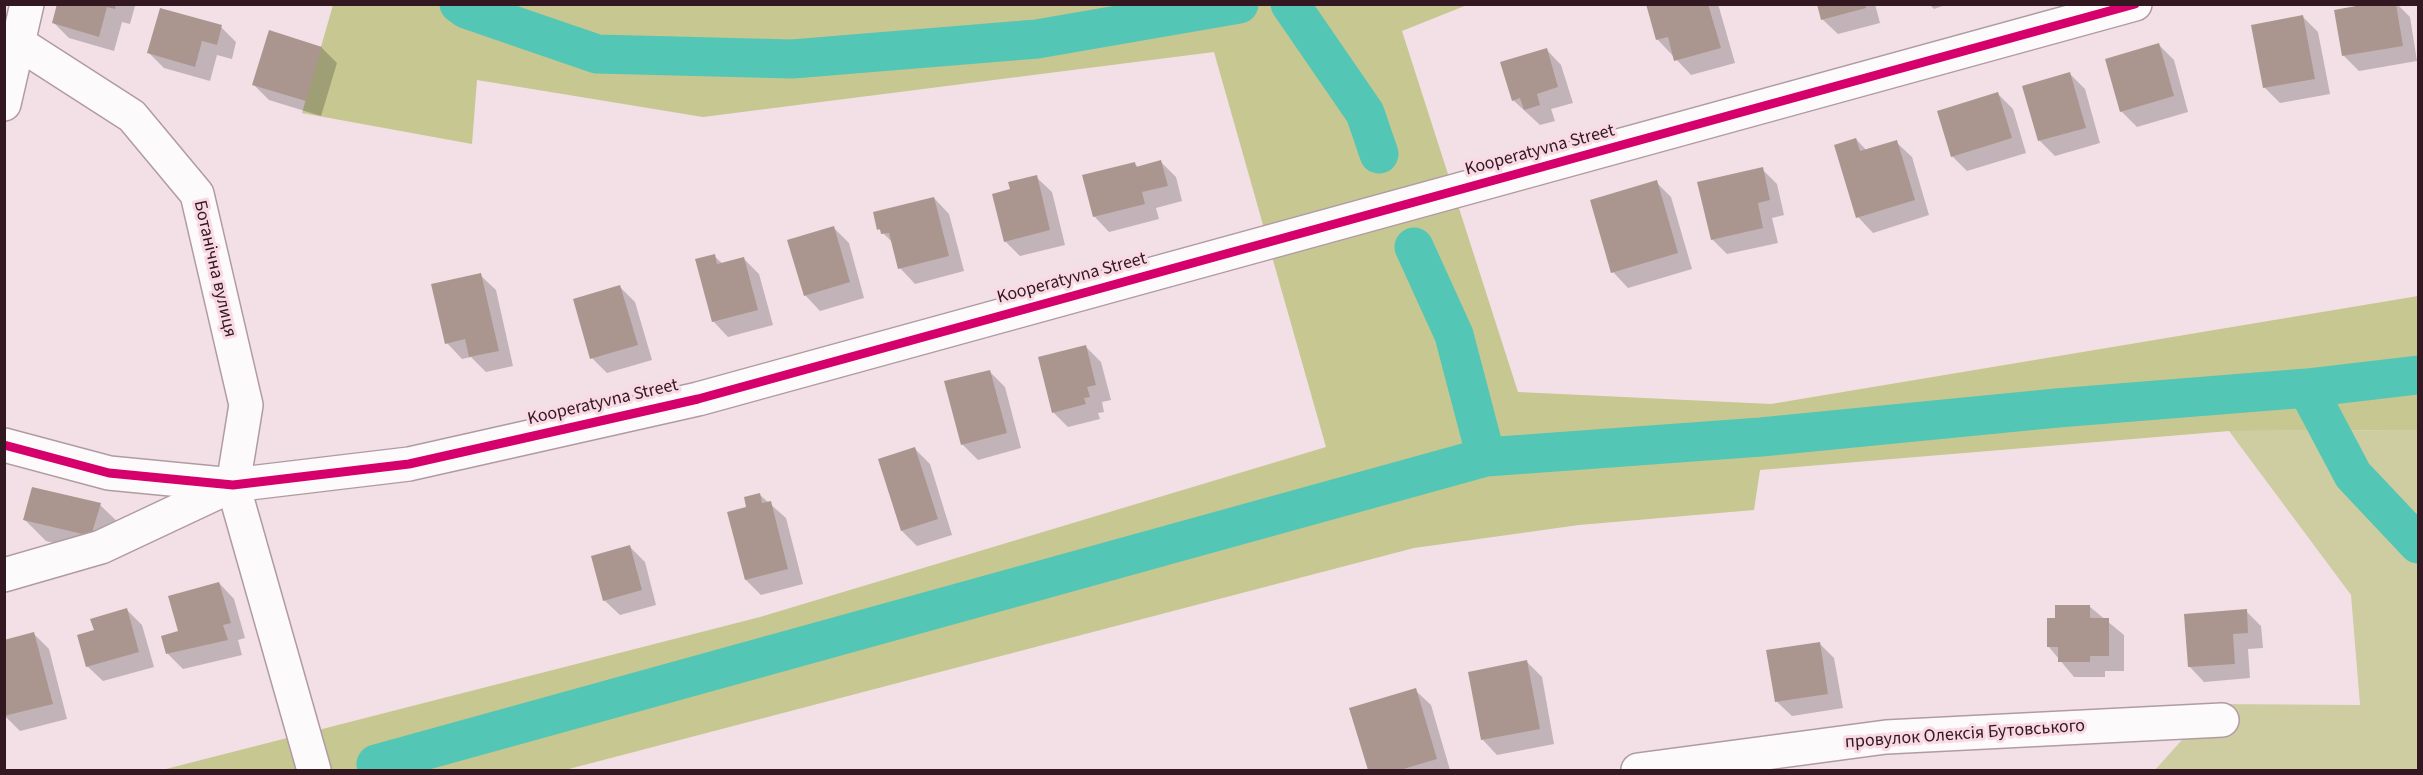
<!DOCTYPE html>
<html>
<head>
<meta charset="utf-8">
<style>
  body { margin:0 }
  #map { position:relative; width:2423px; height:775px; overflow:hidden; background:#f2e0e6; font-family:"Source Sans 3",sans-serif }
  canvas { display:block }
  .frame { position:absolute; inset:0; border:6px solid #331822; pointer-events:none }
</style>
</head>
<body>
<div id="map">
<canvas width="2423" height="775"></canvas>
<div class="frame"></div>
</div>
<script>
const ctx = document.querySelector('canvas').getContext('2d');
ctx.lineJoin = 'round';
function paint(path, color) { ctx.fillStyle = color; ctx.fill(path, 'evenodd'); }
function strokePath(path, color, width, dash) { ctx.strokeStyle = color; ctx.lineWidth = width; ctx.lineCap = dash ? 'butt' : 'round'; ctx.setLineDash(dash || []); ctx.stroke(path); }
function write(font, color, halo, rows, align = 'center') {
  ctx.font = font + ' "Source Sans 3",sans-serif'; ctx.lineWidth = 6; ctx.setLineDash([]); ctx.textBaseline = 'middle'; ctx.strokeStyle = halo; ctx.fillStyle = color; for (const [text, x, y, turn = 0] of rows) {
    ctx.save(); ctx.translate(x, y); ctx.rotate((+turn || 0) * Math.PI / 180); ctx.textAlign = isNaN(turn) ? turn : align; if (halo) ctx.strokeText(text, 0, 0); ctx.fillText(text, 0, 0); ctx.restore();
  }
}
const green = new Path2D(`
  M 2418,430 L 2418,770 L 2155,770 L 2214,704 L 2360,705 L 2351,595 L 2229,431 Z`);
const forest = new Path2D(`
  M 333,5 L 1467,5 L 1402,31 L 1518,392 L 1771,404 L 2418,296 L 2418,430 L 2229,431 L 1760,470 L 1754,510 L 1579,525 L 1414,548 L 565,770 L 162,770 L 760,617 L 1326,447 L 1214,52 L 703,117 L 477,80 L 472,144 L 302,113 Z`);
const shadow = new Path2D(`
  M 59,4 L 134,4 L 135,6 L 130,24 L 122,22 L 114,51 L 69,38 L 54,23 Z
  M 1718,4 L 1735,63 L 1691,75 L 1658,40 L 1648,5 Z
  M 1819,4 L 1875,4 L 1880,23 L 1838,34 L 1822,19 Z
  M 1929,4 L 1948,4 L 1934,9 Z
  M 2375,4 L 2397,4 L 2410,17 L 2417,61 L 2359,71 L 2344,56 L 2336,11 Z
  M 2303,17 L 2318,32 L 2330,94 L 2280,103 L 2264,87 Z
  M 221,27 L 236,42 L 232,59 L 217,55 L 210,81 L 164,68 L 149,53 Z
  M 2158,44 L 2174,60 L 2188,112 L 2137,127 L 2121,111 Z
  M 322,48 L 337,63 L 321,116 L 269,100 L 254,85 Z
  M 1546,49 L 1561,65 L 1573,103 L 1551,109 L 1555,121 L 1540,125 L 1513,100 Z
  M 2070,74 L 2085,89 L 2100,143 L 2055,156 L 2039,140 Z
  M 1998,94 L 2013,109 L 2026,153 L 1967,171 L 1952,156 Z
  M 1856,139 L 1867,151 L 1896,142 L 1912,157 L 1929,215 L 1873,233 L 1858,217 Z
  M 1161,162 L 1176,177 L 1182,201 L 1156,208 L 1159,219 L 1109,232 L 1094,216 L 1134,163 L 1139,168 Z
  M 1762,169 L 1777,184 L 1784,215 L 1772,218 L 1778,243 L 1727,254 L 1712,239 Z
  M 1036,177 L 1052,192 L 1065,245 L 1020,256 L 1005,241 L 1012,190 Z
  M 1656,182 L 1671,197 L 1692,269 L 1628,288 L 1613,272 Z
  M 934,198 L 949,214 L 964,271 L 915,284 L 900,268 L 894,244 L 879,229 Z
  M 834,228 L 849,243 L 864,298 L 820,311 L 805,295 Z
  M 714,256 L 723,264 L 744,259 L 759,274 L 773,325 L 728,337 L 713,321 Z
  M 480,275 L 496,290 L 513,366 L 486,372 L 471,357 L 462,359 L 447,343 Z
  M 620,287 L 635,302 L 652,360 L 607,373 L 592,358 Z
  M 1085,346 L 1101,362 L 1111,400 L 1102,402 L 1104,412 L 1098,413 L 1100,419 L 1068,427 L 1053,412 Z
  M 989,371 L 1005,387 L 1021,448 L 978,460 L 962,444 Z
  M 915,449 L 930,464 L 952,535 L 917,546 L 902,531 Z
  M 760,495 L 786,518 L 803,584 L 761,595 L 746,580 L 748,508 Z
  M 100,505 L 122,526 L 112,557 L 46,541 L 25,520 Z
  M 630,547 L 645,562 L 656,605 L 620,615 L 604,600 Z
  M 219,583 L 234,599 L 245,638 L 238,640 L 242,655 L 183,669 L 168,654 L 163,637 L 180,632 Z
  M 2090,607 L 2124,635 L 2124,671 L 2105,671 L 2105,677 L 2074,677 L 2049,647 L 2056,619 Z
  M 127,610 L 142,625 L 154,667 L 103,681 L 87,666 L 96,631 Z
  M 2246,611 L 2261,626 L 2263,648 L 2248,649 L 2250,678 L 2204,682 L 2189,666 Z
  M 34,634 L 49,649 L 67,719 L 20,731 L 5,716 Z
  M 1819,643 L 1834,658 L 1843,708 L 1792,716 L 1776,701 Z
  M 1527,662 L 1542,677 L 1554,744 L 1497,755 L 1482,739 Z
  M 1415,690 L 1431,705 L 1450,770 L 1369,770 L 1351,709 Z`);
const canal = new Path2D(`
  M 459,4 L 466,9 L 597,54 L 792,59 L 1037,39 L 1239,4
  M 1290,4 L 1365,113 L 1379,154
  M 1414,247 L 1454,335 L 1486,457
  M 2307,388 L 2353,475 L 2418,544
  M 376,764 L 1486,457 L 1761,437 L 2057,408 L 2307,388 L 2418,375`);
const building = new Path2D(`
  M 57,4 L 116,4 L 115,9 L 107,7 L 99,37 L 52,23 Z
  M 1646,4 L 1708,4 L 1721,48 L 1674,61 L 1668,37 L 1656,40 Z
  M 1817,4 L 1865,4 L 1866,8 L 1821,20 Z
  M 2367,4 L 2396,4 L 2403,46 L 2342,56 L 2334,10 Z
  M 160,8 L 222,25 L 217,45 L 202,41 L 195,67 L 147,53 Z
  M 2303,15 L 2315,79 L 2263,88 L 2251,25 Z
  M 269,30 L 322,47 L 306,101 L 252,85 Z
  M 2159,43 L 2174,96 L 2120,112 L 2105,59 Z
  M 1547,48 L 1558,87 L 1537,94 L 1540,105 L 1524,110 L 1520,98 L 1512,101 L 1500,62 Z
  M 2070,72 L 2086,128 L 2038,141 L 2022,86 Z
  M 1998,92 L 2012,138 L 1951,157 L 1937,111 Z
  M 1856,138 L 1860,151 L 1897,140 L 1915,200 L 1856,218 L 1834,145 Z
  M 1161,160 L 1168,186 L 1142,192 L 1145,204 L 1093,217 L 1082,175 L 1135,162 L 1136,167 Z
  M 1763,167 L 1770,200 L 1758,203 L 1763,228 L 1711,240 L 1697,182 Z
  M 1037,175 L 1050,230 L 1004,242 L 992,194 L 1010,189 L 1008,182 Z
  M 1657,180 L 1678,253 L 1611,273 L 1590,200 Z
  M 934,197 L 949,256 L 898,269 L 889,233 L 881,234 L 880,229 L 877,230 L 873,212 Z
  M 834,226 L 850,282 L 804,296 L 787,240 Z
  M 715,254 L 717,264 L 744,257 L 758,310 L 712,322 L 695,259 Z
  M 481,273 L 499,351 L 469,357 L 465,339 L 445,344 L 431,284 Z
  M 620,285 L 638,345 L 590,359 L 573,299 Z
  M 1086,345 L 1096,385 L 1087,387 L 1090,397 L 1084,398 L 1086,404 L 1052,413 L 1038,357 Z
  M 990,370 L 1007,433 L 961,445 L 944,381 Z
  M 915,447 L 938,519 L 901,531 L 878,459 Z
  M 32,487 L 101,503 L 91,536 L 23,520 Z
  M 760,493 L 762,503 L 771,501 L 788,569 L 745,580 L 727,512 L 746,507 L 744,497 Z
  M 630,545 L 642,590 L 603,601 L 591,556 Z
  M 219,582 L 231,623 L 223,625 L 228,640 L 166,654 L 161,636 L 178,631 L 168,596 Z
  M 2055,605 L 2090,605 L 2090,618 L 2109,618 L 2109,656 L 2090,656 L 2090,662 L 2058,662 L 2058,647 L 2047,647 L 2047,618 L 2055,618 Z
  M 127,608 L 139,652 L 86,667 L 77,635 L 94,630 L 90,619 Z
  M 2247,609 L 2248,633 L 2233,634 L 2235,664 L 2188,667 L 2184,614 Z
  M 34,632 L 53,704 L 4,716 L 4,640 Z
  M 1820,642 L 1828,694 L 1775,702 L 1766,650 Z
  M 1527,660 L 1540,729 L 1481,740 L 1468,672 Z
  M 1416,688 L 1437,759 L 1400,770 L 1368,770 L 1349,708 Z`);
const minor = new Path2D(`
  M 4,40 L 20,44 L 132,116 L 197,194 L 246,405 L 233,485 L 314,770
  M 4,104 L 27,4
  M 4,575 L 101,547 L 233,485
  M 1638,770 L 1886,737 L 2222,720`);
const tertiary = new Path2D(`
  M 4,445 L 109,473 L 233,485 L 409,464 L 698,399 L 2135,4`);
const cycleway = new Path2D(`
  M 4,445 L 109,473 L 233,485 L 409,464 L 698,399 L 2135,4`);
const streetNames = [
  ["Kooperatyvna Street",1540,151,-15],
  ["Ботанічна вулиця",214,269,77],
  ["Kooperatyvna Street",1072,279,-15],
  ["Kooperatyvna Street",603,403,-13],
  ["провулок Олексія Бутовського",1965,735,-4]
];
paint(green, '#cdcda1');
paint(forest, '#c6c791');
paint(shadow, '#0003');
strokePath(canal, '#53c6b5', 39);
paint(building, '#aa968f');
strokePath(minor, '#b19ba3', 36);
strokePath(tertiary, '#b19ba3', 36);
strokePath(minor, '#fdfafb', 33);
strokePath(tertiary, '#fdfafb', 33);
strokePath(cycleway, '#d6006c', 9);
write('18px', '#331822', '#f9d9e3', streetNames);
</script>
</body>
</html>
